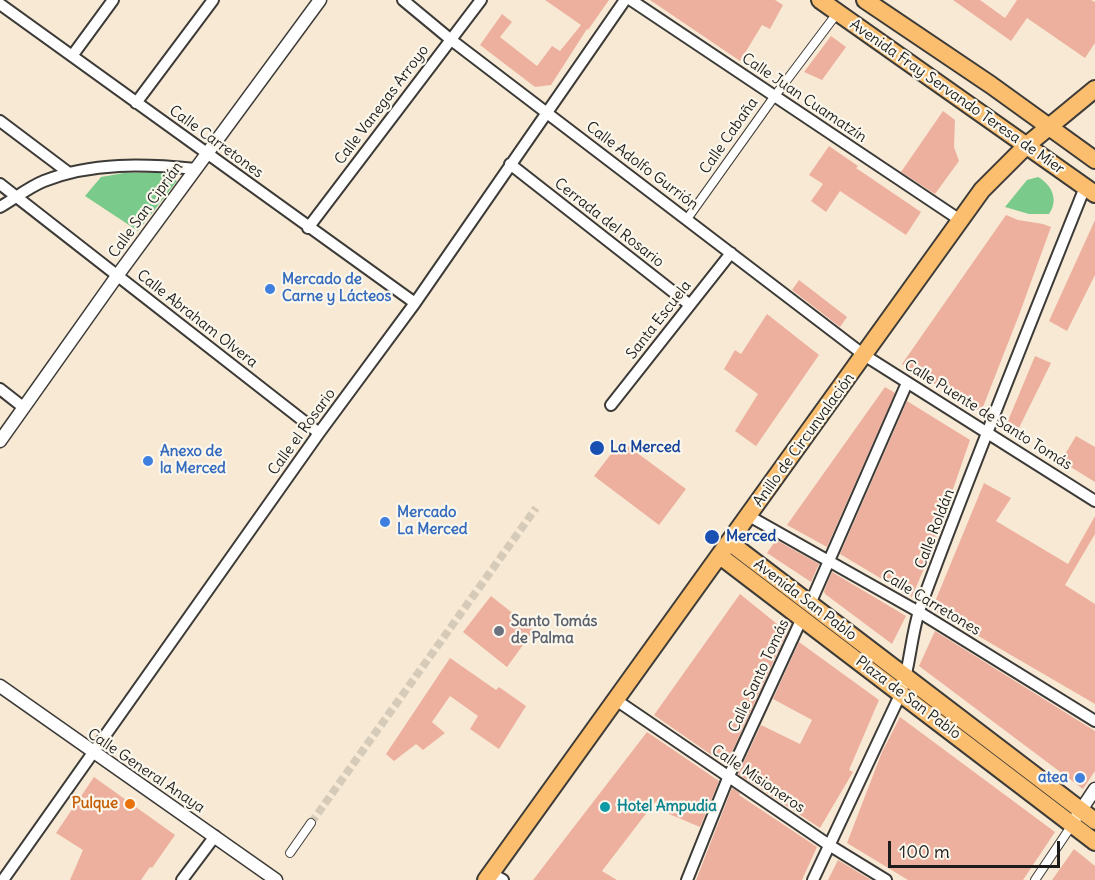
<!DOCTYPE html>
<html>
<head>
<meta charset="utf-8">
<style>
  body { margin:0 }
  #map { position:relative; width:1095px; height:880px; overflow:hidden; background:#f7e9d4; font-family:Delius,sans-serif }
  canvas { display:block }
  .scale { position:absolute; left:888px; top:841px; width:172px; height:27px; box-sizing:border-box; border:3px solid #1c1c1c; border-top:0; padding-left:8px; font-size:18px; line-height:21px; white-space:nowrap; color:#1c1c1c; -webkit-text-stroke:4px #fbf7ec; paint-order:stroke }
</style>
</head>
<body>
<div id="map">
<canvas width="1095" height="880"></canvas>
<div class="scale">100 m</div>
</div>
<script>
const ctx = document.querySelector('canvas').getContext('2d');
ctx.lineJoin = 'round';
function paint(path, color) { ctx.fillStyle = color; ctx.fill(path, 'evenodd'); }
function strokePath(path, color, width, dash) { ctx.strokeStyle = color; ctx.lineWidth = width; ctx.lineCap = dash ? 'butt' : 'round'; ctx.setLineDash(dash || []); ctx.stroke(path); }
function write(font, color, halo, rows, align = 'center') {
  ctx.font = font + ' Delius,sans-serif'; ctx.lineWidth = 4.5; ctx.setLineDash([]); ctx.textBaseline = 'middle'; ctx.strokeStyle = halo; ctx.fillStyle = color; for (const [text, x, y, turn = 0] of rows) {
    ctx.save(); ctx.translate(x, y); ctx.rotate((+turn || 0) * Math.PI / 180); ctx.textAlign = isNaN(turn) ? turn : align; if (halo) ctx.strokeText(text, 0, 0); ctx.fillText(text, 0, 0); ctx.restore();
  }
}
const green = new Path2D(`
  M 163,172 L 177,181 L 138,231 L 85,196 L 101,177 L 124,173 Z
  M 1038,177 C 1052,185 1059,200 1049,214 L 1029,214 L 1005,207 L 1027,180 Z`);
const building = new Path2D(`
  M 545,0 L 609,0 L 588,30 L 587,29 L 551,85 L 535,87 L 480,45 L 502,14 L 512,22 L 500,37 L 537,66 L 552,46 L 560,51 L 581,25 Z
  M 650,0 L 775,0 L 783,5 L 770,29 L 762,25 L 740,61 Z
  M 953,0 L 980,0 L 1005,18 L 1017,0 L 1091,0 L 1095,2 L 1095,43 L 1085,58 L 1027,18 L 1011,41 Z
  M 831,36 L 846,47 L 822,80 L 804,72 Z
  M 943,111 L 955,120 L 954,147 L 959,161 L 935,194 L 901,172 Z
  M 829,146 L 858,166 L 856,168 L 921,212 L 906,235 L 840,191 L 826,212 L 811,201 L 823,184 L 809,175 Z
  M 1006,215 L 1018,220 L 1043,224 L 1051,227 L 1019,315 L 981,412 L 902,364 Z
  M 1095,220 L 1095,275 L 1067,331 L 1049,321 Z
  M 799,280 L 847,317 L 840,327 L 792,290 Z
  M 767,314 L 819,355 L 756,446 L 735,431 L 758,394 L 724,369 L 735,350 L 741,354 Z
  M 1035,356 L 1051,363 L 1016,434 L 1005,428 Z
  M 885,387 L 895,393 L 827,547 L 787,525 Z
  M 907,401 L 970,440 L 933,547 L 912,597 L 840,554 Z
  M 1076,436 L 1095,447 L 1095,482 L 1061,461 Z
  M 621,441 L 686,489 L 659,525 L 594,476 Z
  M 984,483 L 1011,498 L 996,521 L 1068,564 L 1095,516 L 1095,534 L 1065,585 L 1095,604 L 1095,704 L 932,609 Z
  M 776,540 L 819,564 L 811,582 L 767,553 Z
  M 832,572 L 906,616 L 892,644 L 825,594 L 824,591 Z
  M 740,594 L 787,632 L 726,765 L 654,715 Z
  M 491,596 L 534,630 L 507,667 L 463,632 Z
  M 935,631 L 1095,731 L 1095,771 L 1083,789 L 919,666 Z
  M 799,642 L 879,700 L 849,770 L 853,772 L 820,828 L 738,774 L 761,725 L 800,744 L 812,720 L 773,699 Z
  M 450,658 L 496,690 L 499,687 L 526,706 L 499,749 L 470,729 L 478,716 L 450,696 L 432,722 L 445,733 L 423,750 L 416,744 L 394,761 L 386,754 Z
  M 900,717 L 1055,832 L 1023,880 L 908,880 L 847,843 L 882,752 Z
  M 647,732 L 719,781 L 700,827 L 669,814 L 655,802 L 602,871 L 617,880 L 533,880 Z
  M 94,777 L 175,835 L 152,868 L 150,867 L 141,880 L 70,880 L 83,850 L 56,833 Z
  M 732,788 L 740,793 L 739,795 L 817,847 L 802,880 L 696,880 Z
  M 1074,849 L 1095,866 L 1095,880 L 1052,880 Z
  M 838,860 L 871,880 L 828,880 Z`);
const pedestrianTunnel = new Path2D(`
  M 311,823 L 536,508`);
const pedestrian = new Path2D(`
  M 687,219 L 774,97 L 838,12
  M 290,853 L 311,823
  M 1035,880 L 1072,825`);
const minor = new Path2D(`
  M 403,0 L 450,39 L 864,355 L 1095,501
  M 631,0 L 960,220
  M 0,4 L 415,303
  M 72,56 L 113,0
  M 136,103 L 213,0
  M 0,121 L 69,173
  M 510,164 L 690,305
  M 0,184 L 319,433
  M 0,207 C 14,199 29,187 44,181 C 92,162 145,164 196,169
  M 308,228 L 481,0
  M 0,389 L 23,407
  M 611,405 L 731,253
  M 749,516 L 919,612 L 1095,721
  M 810,604 L 907,383
  M 616,700 L 829,845 L 886,880
  M 490,873 L 503,880
  M 3,880 L 319,433 L 415,303 L 625,0
  M 182,880 L 215,836
  M 687,880 L 728,778 L 802,618
  M 813,880 L 901,693 C 910,666 911,635 920,608 C 972,467 1029,327 1085,187`);
const tertiary = new Path2D(`
  M 0,441 L 117,276 L 320,0
  M 0,686 L 276,880
  M 1077,816 L 1095,789`);
const primary = new Path2D(`
  M 820,0 L 1095,194
  M 865,0 L 991,85 L 1095,160
  M 729,542 L 1095,821
  M 720,556 L 1095,842
  M 486,880 L 982,190 L 1027,145 L 1095,89`);
const markers = [
  [270,289,6,"#3f7fe0"],
  [597,448,8,"#1a4fb4"],
  [148,461,6,"#3f7fe0"],
  [385,522,6,"#3f7fe0"],
  [712,537,8,"#1a4fb4"],
  [499,631,6,"#6b7280"],
  [1080,778,6,"#3f7fe0"],
  [130,804,6,"#e8710a"],
  [605,807,6,"#0f9aa8"]
];
const streetNames = [
  ["Avenida Fray Servando Teresa de Mier",957,97,35],
  ["Calle Juan Cuamatzín",804,98,34],
  ["Calle Vanegas Arroyo",382,105,-53],
  ["Calle Cabaña",729,136,-55],
  ["Calle Carretones",216,142,36],
  ["Calle Adolfo Gurrión",642,166,37],
  ["Calle San Ciprián",146,210,-54],
  ["Cerrada del Rosario",609,223,38],
  ["Calle Abraham Olvera",197,319,38],
  ["Santa Escuela",659,320,-52],
  ["Calle Puente de Santo Tomás",988,415,32],
  ["Calle el Rosario",302,432,-54],
  ["Anillo de Circunvalación",804,440,-54],
  ["Calle Roldán",935,529,-69],
  ["Avenida San Pablo",805,600,37],
  ["Calle Carretones",931,603,31],
  ["Calle Santo Tomás",759,676,-65],
  ["Plaza de San Pablo",908,698,37],
  ["Calle General Anaya",146,771,34],
  ["Calle Misioneros",758,779,34]
];
const shopNames = [
  ["Mercado de",282,280],
  ["Carne y Lácteos",282,297],
  ["Anexo de",160,452],
  ["la Merced",160,469],
  ["Mercado",397,513],
  ["La Merced",397,530],
  ["atea",1068,778,"right"]
];
const transitNames = [
  ["La Merced",610,448],
  ["Merced",726,537]
];
const worshipNames = [
  ["Santo Tomás",511,622],
  ["de Palma",511,639]
];
const foodNames = [
  ["Pulque",118,804]
];
const cultureNames = [
  ["Hotel Ampudia",617,807]
];
paint(green, '#79ca8b');
paint(building, '#eeb09e');
strokePath(pedestrianTunnel, '#d6cab8', 8, [8, 4]);
strokePath(pedestrian, '#3d3b38', 10);
strokePath(minor, '#3d3b38', 14);
strokePath(tertiary, '#3d3b38', 15);
strokePath(primary, '#3d3b38', 20);
strokePath(pedestrian, '#fff', 8);
strokePath(minor, '#fff', 10);
strokePath(tertiary, '#fff', 12);
strokePath(primary, '#fbbe6e', 16);
for (const [x, y, r, color] of markers) { const dot = new Path2D(); dot.arc(x, y, r, 0, 2 * Math.PI); ctx.fillStyle = color; ctx.fill(dot); strokePath(dot, '#fbf7ec', 2); }
write('15px', '#1c1c1c', '#fbf7ec', streetNames);
write('bold 15px', '#366cbe', '#fbf7ec', shopNames, 'left');
write('bold 15px', '#164399', '#fbf7ec', transitNames, 'left');
write('bold 15px', '#5b616d', '#fbf7ec', worshipNames, 'left');
write('bold 15px', '#c56008', '#fbf7ec', foodNames, 'right');
write('bold 15px', '#0d838f', '#fbf7ec', cultureNames, 'left');
</script>
</body>
</html>
